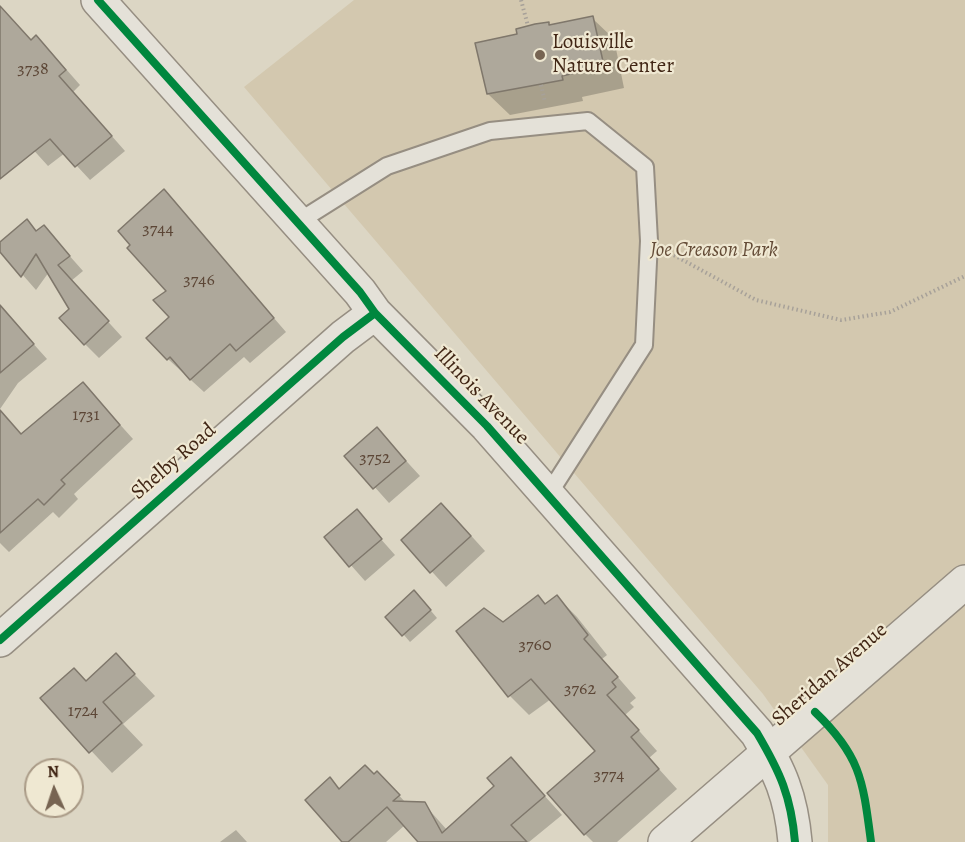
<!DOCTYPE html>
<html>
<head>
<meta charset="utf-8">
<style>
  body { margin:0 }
  #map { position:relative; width:965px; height:842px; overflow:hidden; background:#dcd6c4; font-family:Alegreya,serif }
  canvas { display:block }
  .north { position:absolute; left:24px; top:758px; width:60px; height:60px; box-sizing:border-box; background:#efe8d2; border:2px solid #a99a86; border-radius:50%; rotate:357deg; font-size:16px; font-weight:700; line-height:24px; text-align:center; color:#412615 }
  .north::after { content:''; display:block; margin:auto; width:21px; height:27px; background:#776452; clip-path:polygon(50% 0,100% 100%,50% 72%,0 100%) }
</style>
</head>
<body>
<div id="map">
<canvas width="965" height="842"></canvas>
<div class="north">N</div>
</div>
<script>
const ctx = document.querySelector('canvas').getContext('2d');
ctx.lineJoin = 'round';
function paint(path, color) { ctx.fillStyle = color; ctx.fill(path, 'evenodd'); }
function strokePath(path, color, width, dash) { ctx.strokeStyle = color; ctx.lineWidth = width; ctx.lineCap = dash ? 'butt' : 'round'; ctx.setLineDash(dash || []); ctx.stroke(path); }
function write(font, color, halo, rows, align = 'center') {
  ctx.font = font + ' Alegreya,serif'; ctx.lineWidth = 4.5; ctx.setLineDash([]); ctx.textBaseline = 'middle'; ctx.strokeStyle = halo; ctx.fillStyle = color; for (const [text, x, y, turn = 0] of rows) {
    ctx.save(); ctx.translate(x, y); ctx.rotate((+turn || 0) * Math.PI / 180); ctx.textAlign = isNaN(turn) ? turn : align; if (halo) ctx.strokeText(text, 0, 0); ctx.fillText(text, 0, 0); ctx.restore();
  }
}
const green = new Path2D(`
  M 354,0 L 965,0 L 965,842 L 828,842 L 828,785 L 763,694 L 244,87 Z`);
const shadow = new Path2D(`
  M 0,8 L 31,42 L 36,37 L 51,52 L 80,85 L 73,92 L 125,151 L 90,180 L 65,153 L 48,166 L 0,113 Z
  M 592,18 L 614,39 L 624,88 L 582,97 L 583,101 L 510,115 L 488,94 L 518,35 L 548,23 L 552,26 Z
  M 164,191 L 286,332 L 250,363 L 244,357 L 204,392 L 168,359 L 171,317 Z
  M 26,221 L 37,232 L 44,227 L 83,271 L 71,281 L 122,337 L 99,358 L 85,344 L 71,310 L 49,272 L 36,290 L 0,249 L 0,244 Z
  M 0,323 L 22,331 L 47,359 L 18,383 L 0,409 Z
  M 97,399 L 133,439 L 74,494 L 78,499 L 59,518 L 53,512 L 9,552 L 0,543 L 0,411 L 22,436 Z
  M 377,429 L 420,476 L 389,503 L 347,456 Z
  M 356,511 L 395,555 L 365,581 L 326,537 Z
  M 456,519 L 485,551 L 446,587 L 403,540 Z
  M 557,597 L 577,617 L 607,655 L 602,659 L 636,698 L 630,703 L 634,707 L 625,715 L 657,751 L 649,758 L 677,789 L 617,842 L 593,842 L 585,834 L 597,751 L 551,699 L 529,715 L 510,696 L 503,623 L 546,605 Z
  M 421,599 L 437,618 L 410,642 L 404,635 Z
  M 116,655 L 155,696 L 123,724 L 143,745 L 112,773 L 42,698 L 86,682 Z
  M 511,759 L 562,815 L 529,842 L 420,842 L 405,825 L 386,842 L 344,842 L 330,779 L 340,790 L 395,791 L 406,803 L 424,804 L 447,830 L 496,786 Z
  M 236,830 L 247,842 L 220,842 Z`);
const building = new Path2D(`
  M 0,6 L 31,40 L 36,35 L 66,70 L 59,76 L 112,136 L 75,167 L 50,139 L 0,179 Z
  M 593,16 L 604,66 L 562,76 L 563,80 L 487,94 L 475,43 L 517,34 L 516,29 L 535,24 L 549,22 L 549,25 Z
  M 164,189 L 274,318 L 236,351 L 230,344 L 190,380 L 170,357 L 167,360 L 146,338 L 169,317 L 153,300 L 166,291 L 127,248 L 130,245 L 118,231 Z
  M 27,219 L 36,231 L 44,225 L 70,256 L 58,265 L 109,321 L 84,345 L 59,318 L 69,309 L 36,254 L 21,277 L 0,252 L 0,242 Z
  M 0,305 L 34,344 L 0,373 Z
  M 83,382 L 120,425 L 61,480 L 65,484 L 44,505 L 38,499 L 0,533 L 0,410 L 21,434 Z
  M 377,427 L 406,461 L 373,489 L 344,456 Z
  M 441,503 L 471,536 L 430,573 L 401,540 Z
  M 357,509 L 382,539 L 349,567 L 324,537 Z
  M 414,590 L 431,610 L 402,636 L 385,617 Z
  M 538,595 L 545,604 L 557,595 L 588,635 L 584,639 L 618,677 L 612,682 L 616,687 L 607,695 L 639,730 L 631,737 L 659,769 L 584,835 L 547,793 L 595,751 L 531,679 L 508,697 L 456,631 L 484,608 L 503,622 Z
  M 116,653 L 135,674 L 103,702 L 122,723 L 89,753 L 40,698 L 74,668 L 86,681 Z
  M 511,757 L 545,796 L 511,825 L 527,842 L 418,842 L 387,807 L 348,842 L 342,842 L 305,800 L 330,777 L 339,789 L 365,765 L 374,774 L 377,771 L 400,795 L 393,801 L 425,802 L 442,833 L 494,786 L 487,778 Z`);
const path = new Path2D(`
  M 521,0 L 528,26
  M 541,85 L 545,102
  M 670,253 L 756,300 L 841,320 L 890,312 L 965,276`);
const service = new Path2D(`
  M 298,222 L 387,166 L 490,131 L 588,121 L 645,167 L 649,241 L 644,345 L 548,495`);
const minor = new Path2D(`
  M 98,0 L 360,292 L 375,313 L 487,426 L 757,733 C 780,772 791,796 795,842
  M 0,640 L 343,337 L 375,313
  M 665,842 L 965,582`);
const cycleway = new Path2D(`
  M 98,0 L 360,292 L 375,313 L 487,426 L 757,733 C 780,772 791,796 795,842
  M 0,640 L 343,337 L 375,313
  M 815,712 C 861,756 863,781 871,842`);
const markers = [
  [540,55,6,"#776452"]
];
const numberNames = [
  ["3738",33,70],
  ["3744",158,230],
  ["3746",199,281],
  ["1731",86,416],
  ["3752",375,459],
  ["3760",535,646],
  ["3762",580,690],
  ["1724",83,712],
  ["3774",609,776]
];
const poiNames = [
  ["Louisville",552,43],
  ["Nature Center",552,67]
];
const parkNames = [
  ["Joe Creason Park",714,251]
];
const streetNames = [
  ["Illinois Avenue",481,396,46],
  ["Shelby Road",174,462,-41],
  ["Sheridan Avenue",830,675,-41]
];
paint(green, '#d3c8af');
paint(shadow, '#0003');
paint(building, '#aea89b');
strokePath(building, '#7f776b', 1.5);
strokePath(service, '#968e82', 20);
strokePath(minor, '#968e82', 36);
strokePath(path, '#a7a199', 4, [1.5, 3]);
strokePath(service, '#e4e1d8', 16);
strokePath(minor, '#e4e1d8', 33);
strokePath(cycleway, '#00873e', 8);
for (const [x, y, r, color] of markers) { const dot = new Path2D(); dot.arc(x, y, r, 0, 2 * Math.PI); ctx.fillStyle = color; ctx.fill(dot); strokePath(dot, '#efe8d2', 2); }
write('18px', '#5c4636', null, numberNames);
write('21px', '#412615', '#efe8d2', poiNames, 'left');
write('italic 21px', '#644c37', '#efe8d2', parkNames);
write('21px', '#412615', '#efe8d2', streetNames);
</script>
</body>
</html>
